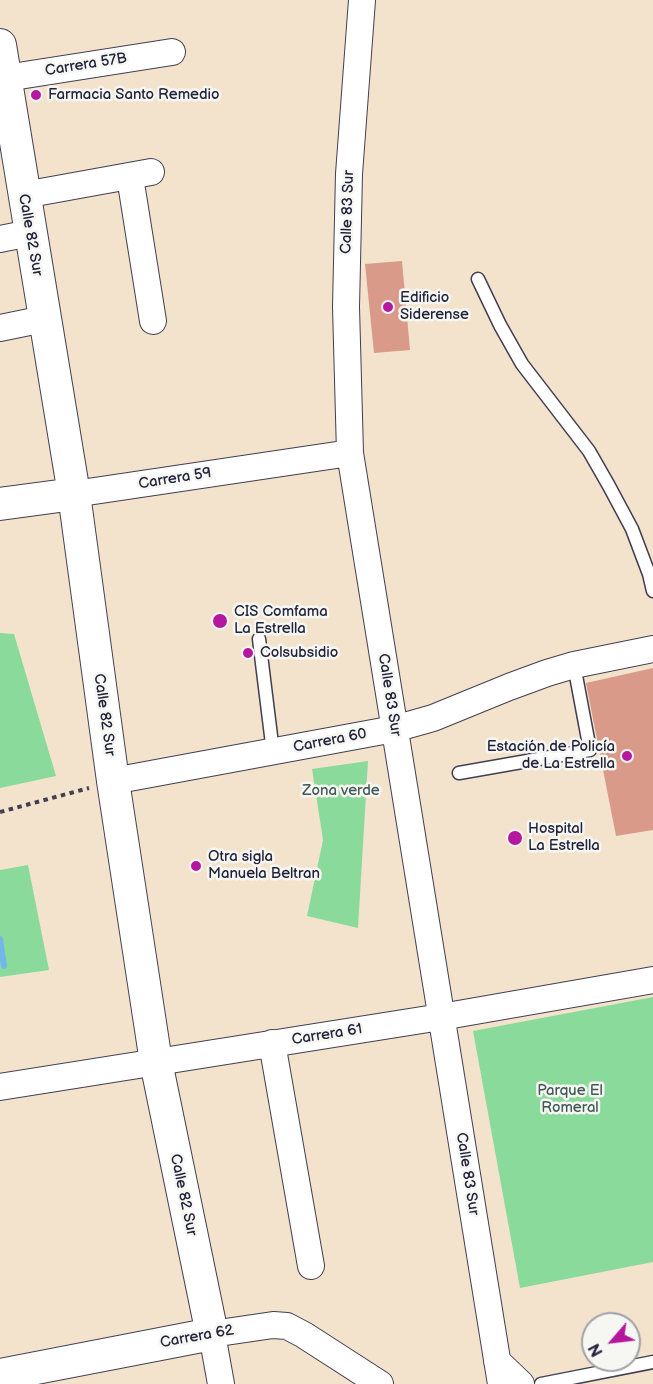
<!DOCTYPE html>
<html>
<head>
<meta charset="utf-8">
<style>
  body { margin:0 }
  #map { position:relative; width:653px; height:1384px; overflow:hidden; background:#f3e3cc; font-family:"Balsamiq Sans",sans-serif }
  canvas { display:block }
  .north { position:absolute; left:581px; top:1312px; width:60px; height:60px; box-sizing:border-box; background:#f6f6f2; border:2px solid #a1a1a9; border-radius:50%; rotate:242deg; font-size:16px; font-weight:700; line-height:24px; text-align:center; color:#22223b }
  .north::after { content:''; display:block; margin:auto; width:21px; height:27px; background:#b5179e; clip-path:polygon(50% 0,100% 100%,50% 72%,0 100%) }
</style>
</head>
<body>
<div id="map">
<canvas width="653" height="1384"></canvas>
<div class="north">N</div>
</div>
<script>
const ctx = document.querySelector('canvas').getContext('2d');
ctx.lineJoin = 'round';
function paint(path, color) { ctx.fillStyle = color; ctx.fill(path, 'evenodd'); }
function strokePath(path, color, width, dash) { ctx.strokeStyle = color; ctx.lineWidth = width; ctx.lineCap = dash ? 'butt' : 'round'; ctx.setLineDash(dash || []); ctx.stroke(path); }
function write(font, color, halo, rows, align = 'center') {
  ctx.font = font + ' "Balsamiq Sans",sans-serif'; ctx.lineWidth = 5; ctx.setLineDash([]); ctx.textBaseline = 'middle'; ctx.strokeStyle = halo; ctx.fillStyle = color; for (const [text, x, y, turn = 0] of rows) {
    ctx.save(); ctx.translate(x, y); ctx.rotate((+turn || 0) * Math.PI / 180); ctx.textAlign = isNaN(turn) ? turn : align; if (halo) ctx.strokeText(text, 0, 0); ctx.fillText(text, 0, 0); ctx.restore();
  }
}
const green = new Path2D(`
  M 0,633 L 14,634 L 56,776 L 0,788 Z
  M 368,761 L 358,928 L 307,916 L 323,840 L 312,769 Z
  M 28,865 L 49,970 L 0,977 L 0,870 Z
  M 653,997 L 653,1262 L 520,1288 L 473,1031 Z`);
const stream = new Path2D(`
  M 0,939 L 4,966`);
const building = new Path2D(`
  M 402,261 L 410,350 L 374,353 L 365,264 Z
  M 653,668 L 653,830 L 616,836 L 586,683 Z`);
const path = new Path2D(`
  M 0,812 L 89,788`);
const service = new Path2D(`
  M 478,279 L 500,325 L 522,364 L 589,451 L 609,486 L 632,529 L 649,574 L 653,591
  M 259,639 L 273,752
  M 459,773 L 590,750 L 574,665
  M 541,1384 L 653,1362`);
const minor = new Path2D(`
  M 362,0 L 349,174 L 346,307 L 350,453 L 501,1384
  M 0,79 L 172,52
  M 130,177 L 153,321
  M 24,195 L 151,172
  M 0,239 L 30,233
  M 0,328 L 44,319
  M 74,494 L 350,453
  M 113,781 L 394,729 L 433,718 L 509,687 L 547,673 L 574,665 L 653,649
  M 272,1043 L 311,1266
  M 0,1087 L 441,1017 L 653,980
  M 497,1361 L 521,1384
  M 221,1384 L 212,1334 L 273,1325 L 287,1326 L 304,1335 L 380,1384`);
const tertiary = new Path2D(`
  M 0,45 L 74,494 L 113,781 L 156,1062 L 212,1334 L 0,1375
  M 0,504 L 74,494`);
const markers = [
  [36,95,6,"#b5179e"],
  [388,307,6,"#b5179e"],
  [220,621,8,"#b5179e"],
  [248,653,6,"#b5179e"],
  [627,756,6,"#b5179e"],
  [515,838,8,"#b5179e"],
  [196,866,6,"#b5179e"]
];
const streetNames = [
  ["Carrera 57B",86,65,-9],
  ["Calle 83 Sur",348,212,-88],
  ["Calle 82 Sur",30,235,80],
  ["Carrera 59",175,479,-9],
  ["Calle 83 Sur",389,695,81],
  ["Calle 82 Sur",104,715,82],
  ["Carrera 60",330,741,-11],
  ["Carrera 61",327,1035,-9],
  ["Calle 83 Sur",467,1174,81],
  ["Calle 82 Sur",183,1195,78],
  ["Carrera 62",197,1337,-10]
];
const poiNames = [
  ["Farmacia Santo Remedio",48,95],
  ["Edificio",400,298],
  ["Siderense",400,315],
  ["CIS Comfama",234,612],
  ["La Estrella",234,629],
  ["Colsubsidio",260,653],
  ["Estación de Policía",615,747,"right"],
  ["de La Estrella",615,764,"right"],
  ["Hospital",528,829],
  ["La Estrella",528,846],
  ["Otra sigla",208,857],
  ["Manuela Beltran",208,874]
];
const parkNames = [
  ["Zona verde",341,791],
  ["Parque El",570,1091],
  ["Romeral",570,1108]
];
paint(green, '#8adb9b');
strokePath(stream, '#73b6e9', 6);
paint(building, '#da9a8a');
strokePath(service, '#413f51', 15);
strokePath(minor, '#413f51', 28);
strokePath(tertiary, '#413f51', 34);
strokePath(path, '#413f51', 4, [4.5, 4.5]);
strokePath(service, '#fff', 12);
strokePath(minor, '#fff', 26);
strokePath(tertiary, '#fff', 32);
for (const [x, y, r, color] of markers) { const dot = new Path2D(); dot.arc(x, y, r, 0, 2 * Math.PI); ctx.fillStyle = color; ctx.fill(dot); strokePath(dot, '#f6f6f2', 2); }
write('15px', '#22223b', '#f6f6f2', streetNames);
write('15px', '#22223b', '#f6f6f2', poiNames, 'left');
write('15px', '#415a58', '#f6f6f2', parkNames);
</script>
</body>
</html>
